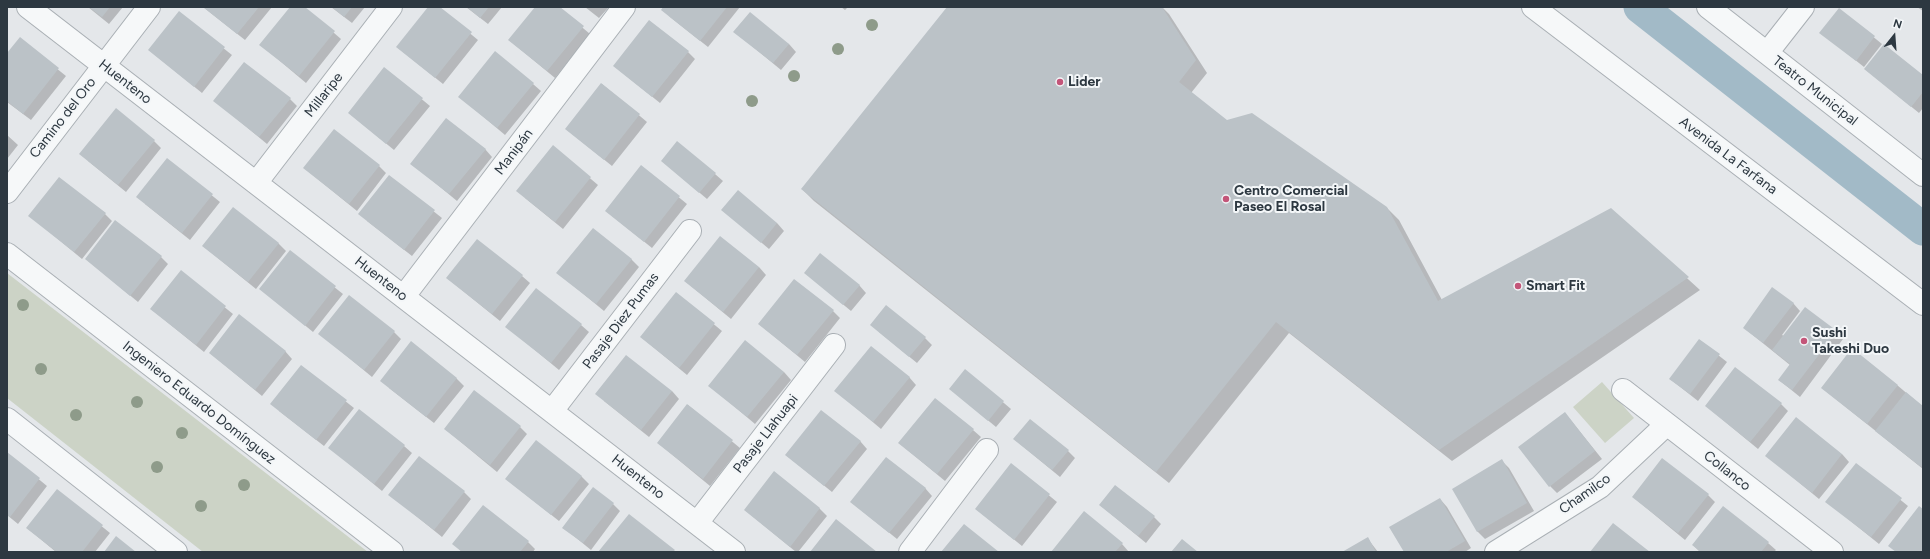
<!DOCTYPE html>
<html>
<head>
<meta charset="utf-8">
<style>
  body { margin:0 }
  #map { position:relative; width:1930px; height:559px; overflow:hidden; background:#e4e7ea; font-family:Figtree,sans-serif }
  canvas { display:block }
  .frame { position:absolute; inset:0; border:8px solid #2d3841; pointer-events:none }
  .north { position:absolute; left:1874px; top:16px; width:40px; height:40px; -webkit-text-stroke:3px #f3f6f8; paint-order:stroke; rotate:17deg; font-size:11px; font-weight:700; line-height:16px; text-align:center; color:#2d3841 }
  .north::after { content:''; display:block; margin:auto; width:14px; height:18px; background:#2d3841; clip-path:polygon(50% 0,100% 100%,50% 72%,0 100%) }
</style>
</head>
<body>
<div id="map">
<canvas width="1930" height="559"></canvas>
<div class="frame"></div>
<div class="north">N</div>
</div>
<script>
const ctx = document.querySelector('canvas').getContext('2d');
ctx.lineJoin = 'round';
function paint(path, color) { ctx.fillStyle = color; ctx.fill(path, 'evenodd'); }
function strokePath(path, color, width, dash) { ctx.strokeStyle = color; ctx.lineWidth = width; ctx.lineCap = dash ? 'butt' : 'round'; ctx.setLineDash(dash || []); ctx.stroke(path); }
function write(font, color, halo, rows, align = 'center') {
  ctx.font = font + ' Figtree,sans-serif'; ctx.lineWidth = 4; ctx.setLineDash([]); ctx.textBaseline = 'middle'; ctx.strokeStyle = halo; ctx.fillStyle = color; for (const [text, x, y, turn = 0] of rows) {
    ctx.save(); ctx.translate(x, y); ctx.rotate((+turn || 0) * Math.PI / 180); ctx.textAlign = isNaN(turn) ? turn : align; if (halo) ctx.strokeText(text, 0, 0); ctx.fillText(text, 0, 0); ctx.restore();
  }
}
const green = new Path2D(`
  M 7,273 L 368,552 L 203,552 L 7,398 Z
  M 1602,382 L 1634,418 L 1605,443 L 1573,407 Z`);
const shadow = new Path2D(`
  M 88,7 L 123,7 L 109,24 Z
  M 203,7 L 272,7 L 245,40 Z
  M 291,7 L 304,7 L 341,39 L 306,83 L 261,45 Z
  M 331,7 L 365,7 L 352,23 Z
  M 429,7 L 438,7 L 478,40 L 443,84 L 397,47 Z
  M 466,7 L 502,7 L 488,24 Z
  M 536,7 L 558,7 L 590,34 L 555,78 L 509,40 Z
  M 585,7 L 609,7 L 599,18 Z
  M 665,7 L 740,7 L 708,47 L 670,17 Z
  M 841,7 L 848,7 L 845,10 Z
  M 948,7 L 1162,7 L 1169,14 L 1207,73 L 1191,93 L 1227,121 L 1387,208 L 1399,220 L 1442,300 L 1611,209 L 1700,290 L 1452,461 L 1289,333 L 1169,483 L 814,201 L 802,189 Z
  M 1917,7 L 1923,7 L 1923,11 Z
  M 1839,9 L 1882,44 L 1864,67 L 1821,33 Z
  M 179,13 L 232,55 L 202,93 L 149,50 Z
  M 735,32 L 789,44 L 796,52 L 781,70 Z
  M 20,39 L 66,76 L 31,120 L 7,102 L 7,55 Z
  M 688,52 L 695,59 L 660,103 L 614,66 Z
  M 384,68 L 430,106 L 394,150 L 349,113 Z
  M 1865,69 L 1923,76 L 1923,108 L 1919,113 Z
  M 533,84 L 541,91 L 505,135 L 460,97 Z
  M 602,84 L 647,122 L 612,166 L 566,129 Z
  M 290,99 L 297,106 L 267,144 L 215,101 Z
  M 7,135 L 18,145 L 7,159 Z
  M 154,141 L 161,148 L 126,192 L 88,161 Z
  M 553,147 L 598,185 L 563,229 L 525,198 Z
  M 485,149 L 492,157 L 457,201 L 411,163 Z
  M 167,159 L 220,202 L 190,240 L 145,204 Z
  M 662,161 L 715,174 L 723,181 L 707,199 Z
  M 379,166 L 386,173 L 357,211 L 304,168 Z
  M 642,167 L 687,204 L 652,248 L 606,211 Z
  M 389,176 L 442,218 L 412,256 L 367,221 Z
  M 723,210 L 777,223 L 784,231 L 769,249 Z
  M 105,214 L 112,221 L 82,259 L 30,216 Z
  M 278,243 L 286,251 L 256,289 L 203,246 Z
  M 290,252 L 343,294 L 313,332 L 261,289 Z
  M 161,257 L 168,264 L 138,302 L 86,259 Z
  M 631,259 L 639,267 L 604,311 L 558,273 Z
  M 759,267 L 766,275 L 731,319 L 685,281 Z
  M 181,272 L 233,314 L 204,352 L 151,309 Z
  M 805,273 L 859,285 L 866,293 L 851,311 Z
  M 522,276 L 530,283 L 500,321 L 447,278 Z
  M 676,293 L 722,331 L 687,375 L 641,337 Z
  M 1793,303 L 1800,311 L 1782,335 L 1784,336 L 1836,332 L 1843,339 L 1800,397 L 1779,380 L 1790,365 L 1744,328 Z
  M 833,311 L 840,318 L 805,362 L 759,324 Z
  M 581,325 L 589,332 L 559,370 L 507,327 Z
  M 394,332 L 401,339 L 372,377 L 320,334 Z
  M 879,332 L 925,338 L 932,345 L 917,363 Z
  M 1699,340 L 1727,362 L 1698,401 L 1670,379 Z
  M 285,351 L 292,359 L 262,396 L 210,353 Z
  M 301,366 L 354,408 L 324,446 L 279,411 Z
  M 965,370 L 1011,409 L 996,427 L 950,389 Z
  M 784,372 L 791,380 L 755,424 L 710,386 Z
  M 909,377 L 916,385 L 881,429 L 836,391 Z
  M 456,378 L 464,386 L 434,423 L 389,388 Z
  M 1897,385 L 1923,407 L 1923,469 L 1822,388 Z
  M 672,391 L 679,399 L 649,437 L 604,401 Z
  M 1781,404 L 1788,411 L 1758,449 L 1706,406 Z
  M 688,405 L 740,448 L 710,486 L 658,443 Z
  M 1565,413 L 1602,459 L 1557,493 L 1550,486 Z
  M 520,427 L 527,434 L 497,472 L 445,429 Z
  M 973,430 L 981,437 L 945,481 L 899,443 Z
  M 1014,439 L 1068,451 L 1075,458 L 1060,477 Z
  M 860,441 L 867,449 L 832,492 L 786,455 Z
  M 404,446 L 412,453 L 382,491 L 330,448 Z
  M 7,453 L 47,486 L 18,524 L 7,515 Z
  M 1842,454 L 1849,462 L 1819,499 L 1767,456 Z
  M 1502,461 L 1509,468 L 1534,511 L 1485,539 L 1477,531 Z
  M 1011,464 L 1057,502 L 1022,546 L 976,509 Z
  M 1856,464 L 1908,506 L 1879,544 L 1827,502 Z
  M 581,476 L 589,484 L 559,521 L 506,479 Z
  M 925,488 L 932,496 L 897,539 L 851,502 Z
  M 57,490 L 110,533 L 95,552 L 56,552 L 27,528 Z
  M 464,492 L 471,499 L 442,537 L 389,494 Z
  M 1708,495 L 1715,502 L 1685,540 L 1633,497 Z
  M 1440,499 L 1447,507 L 1471,548 L 1465,552 L 1405,552 Z
  M 613,504 L 620,511 L 591,550 L 564,528 Z
  M 1100,505 L 1154,517 L 1161,524 L 1146,543 Z
  M 1723,507 L 1768,543 L 1776,550 L 1774,552 L 1700,552 L 1693,545 Z
  M 819,508 L 827,516 L 798,552 L 796,552 L 745,510 Z
  M 1368,539 L 1378,552 L 1344,552 Z
  M 528,542 L 535,549 L 533,552 L 462,552 L 454,544 Z
  M 1122,544 L 1129,552 L 1052,552 Z`);
const canal = new Path2D(`
  M 1640,7 L 1923,229`);
const building = new Path2D(`
  M 89,7 L 110,7 L 102,17 Z
  M 203,7 L 259,7 L 237,34 Z
  M 290,7 L 305,7 L 335,31 L 299,76 L 259,45 Z
  M 332,7 L 352,7 L 344,17 Z
  M 428,7 L 440,7 L 472,32 L 435,78 L 396,47 Z
  M 467,7 L 489,7 L 480,18 Z
  M 535,7 L 560,7 L 584,26 L 547,71 L 508,40 Z
  M 663,7 L 727,7 L 700,41 L 661,10 Z
  M 947,7 L 1162,7 L 1196,60 L 1179,82 L 1227,120 L 1252,113 L 1387,207 L 1438,301 L 1611,208 L 1689,277 L 1439,450 L 1276,322 L 1156,472 L 801,189 Z
  M 1839,8 L 1875,36 L 1856,61 L 1819,33 Z
  M 179,11 L 225,47 L 194,87 L 148,50 Z
  M 750,12 L 789,44 L 773,63 L 733,32 Z
  M 649,20 L 689,51 L 652,97 L 613,66 Z
  M 20,37 L 59,68 L 23,114 L 7,101 L 7,53 Z
  M 1884,44 L 1923,75 L 1923,92 L 1911,107 L 1864,69 Z
  M 495,51 L 534,83 L 497,128 L 458,97 Z
  M 244,62 L 291,98 L 259,137 L 213,101 Z
  M 384,67 L 423,98 L 386,144 L 348,113 Z
  M 601,83 L 640,114 L 604,160 L 565,129 Z
  M 116,108 L 155,140 L 118,185 L 79,154 Z
  M 446,118 L 486,149 L 449,194 L 410,164 Z
  M 334,129 L 380,165 L 349,204 L 303,168 Z
  M 677,141 L 716,173 L 699,193 L 661,161 Z
  M 553,145 L 591,177 L 555,222 L 516,191 Z
  M 167,158 L 213,194 L 182,233 L 136,197 Z
  M 641,165 L 680,196 L 644,242 L 605,211 Z
  M 389,175 L 435,210 L 404,250 L 358,214 Z
  M 59,177 L 106,213 L 74,252 L 28,216 Z
  M 738,190 L 777,223 L 761,243 L 721,210 Z
  M 233,207 L 279,243 L 248,282 L 202,246 Z
  M 115,220 L 162,256 L 130,296 L 85,259 Z
  M 593,228 L 632,259 L 596,304 L 556,273 Z
  M 720,236 L 759,267 L 723,312 L 684,281 Z
  M 477,239 L 523,275 L 492,314 L 446,278 Z
  M 290,250 L 336,286 L 305,326 L 259,289 Z
  M 820,253 L 860,285 L 843,305 L 804,273 Z
  M 181,270 L 226,306 L 196,345 L 150,309 Z
  M 794,279 L 834,310 L 797,355 L 758,324 Z
  M 1772,287 L 1794,303 L 1763,343 L 1743,328 Z
  M 536,288 L 582,324 L 551,363 L 505,327 Z
  M 676,292 L 715,323 L 679,368 L 640,337 Z
  M 349,295 L 395,331 L 364,370 L 318,334 Z
  M 886,305 L 926,337 L 909,357 L 870,325 Z
  M 1805,307 L 1837,331 L 1792,390 L 1778,380 L 1790,364 L 1772,350 Z
  M 239,314 L 286,351 L 255,390 L 209,353 Z
  M 1699,339 L 1720,354 L 1690,394 L 1669,379 Z
  M 745,340 L 784,372 L 747,417 L 708,386 Z
  M 411,341 L 457,378 L 426,417 L 380,381 Z
  M 871,346 L 910,377 L 873,422 L 834,391 Z
  M 1852,348 L 1898,385 L 1867,424 L 1821,388 Z
  M 626,355 L 672,391 L 641,430 L 595,394 Z
  M 301,365 L 347,400 L 316,440 L 270,404 Z
  M 1735,367 L 1782,403 L 1750,442 L 1705,406 Z
  M 965,369 L 1004,401 L 988,421 L 949,389 Z
  M 474,390 L 521,426 L 490,465 L 444,429 Z
  M 1906,392 L 1923,406 L 1923,465 L 1921,467 L 1875,431 Z
  M 935,398 L 974,429 L 937,474 L 898,443 Z
  M 687,404 L 733,440 L 703,479 L 657,443 Z
  M 359,409 L 405,445 L 374,484 L 328,448 Z
  M 821,410 L 861,441 L 824,486 L 785,455 Z
  M 1565,412 L 1595,451 L 1549,487 L 1518,447 Z
  M 1796,417 L 1842,454 L 1812,493 L 1765,456 Z
  M 1030,419 L 1069,450 L 1052,470 L 1013,439 Z
  M 536,440 L 582,476 L 551,515 L 505,479 Z
  M 7,452 L 40,478 L 10,517 L 7,515 Z
  M 419,456 L 465,491 L 434,530 L 388,495 Z
  M 886,457 L 926,488 L 889,533 L 850,502 Z
  M 1662,458 L 1709,494 L 1678,533 L 1632,497 Z
  M 1502,459 L 1527,503 L 1477,532 L 1452,489 Z
  M 1011,463 L 1050,494 L 1014,540 L 975,509 Z
  M 1856,463 L 1902,498 L 1871,537 L 1825,502 Z
  M 774,471 L 820,508 L 790,547 L 744,510 Z
  M 1115,485 L 1155,516 L 1138,536 L 1099,505 Z
  M 593,487 L 614,503 L 583,543 L 562,528 Z
  M 57,489 L 103,525 L 82,552 L 57,552 L 26,528 Z
  M 1440,498 L 1465,541 L 1446,552 L 1404,552 L 1389,527 Z
  M 483,505 L 529,541 L 520,552 L 462,552 L 452,544 Z
  M 1723,506 L 1769,542 L 1761,552 L 1701,552 L 1692,545 Z
  M 1919,506 L 1923,509 L 1923,552 L 1896,552 L 1888,546 Z
  M 1084,511 L 1123,543 L 1115,552 L 1051,552 Z
  M 629,514 L 675,550 L 673,552 L 598,552 Z
  M 836,519 L 877,552 L 810,552 Z
  M 1613,523 L 1650,552 L 1590,552 Z
  M 964,524 L 999,552 L 941,552 Z
  M 116,536 L 136,552 L 104,552 Z
  M 1368,537 L 1376,552 L 1342,552 Z
  M 1182,539 L 1198,552 L 1171,552 Z`);
const minor = new Path2D(`
  M 28,7 L 734,552
  M 1708,7 L 1923,175
  M 1767,53 L 1803,7
  M 256,183 L 391,7
  M 7,192 L 149,7
  M 7,254 L 392,552
  M 404,296 L 624,7
  M 1623,390 L 1832,552
  M 552,411 L 690,231
  M 7,419 L 176,552
  M 697,523 L 834,345
  M 910,552 L 987,450
  M 1496,552 L 1600,487 L 1667,424`);
const tertiary = new Path2D(`
  M 1533,7 L 1923,304`);
const trees = [
  [872,25],
  [838,49],
  [794,76],
  [752,101],
  [23,305],
  [41,369],
  [137,402],
  [76,415],
  [182,433],
  [157,467],
  [244,485],
  [201,506]
];
const markers = [
  [1060,82,4,"#c35579"],
  [1226,199,4,"#c35579"],
  [1518,286,4,"#c35579"],
  [1804,341,4,"#c35579"]
];
const streetNames = [
  ["Huenteno",125,82,38],
  ["Teatro Municipal",1815,91,38],
  ["Millaripe",324,95,-52],
  ["Camino del Oro",63,118,-52],
  ["Manipán",514,152,-53],
  ["Avenida La Farfana",1728,156,37],
  ["Huenteno",381,279,38],
  ["Pasaje Diez Pumas",621,321,-53],
  ["Ingeniero Eduardo Domínguez",199,403,38],
  ["Pasaje Llahuapi",766,434,-52],
  ["Collanco",1727,471,38],
  ["Huenteno",638,477,38],
  ["Chamilco",1585,494,-35]
];
const poiNames = [
  ["Lider",1068,82],
  ["Centro Comercial",1234,191],
  ["Paseo El Rosal",1234,207],
  ["Smart Fit",1526,286],
  ["Sushi",1812,333],
  ["Takeshi Duo",1812,349]
];
paint(green, '#ccd3c6');
paint(shadow, '#0003');
strokePath(canal, '#a2bac7', 33);
paint(building, '#bbc2c7');
strokePath(minor, '#a9afb4', 24);
strokePath(tertiary, '#a9afb4', 24);
strokePath(minor, '#f6f8f9', 22);
strokePath(tertiary, '#f6f8f9', 22);
ctx.fillStyle = '#8e9b8a';
for (const [x, y] of trees) { ctx.beginPath(); ctx.arc(x, y, 6, 0, 2 * Math.PI); ctx.fill(); }
for (const [x, y, r, color] of markers) { const dot = new Path2D(); dot.arc(x, y, r, 0, 2 * Math.PI); ctx.fillStyle = color; ctx.fill(dot); strokePath(dot, '#f3f6f8', 1.5); }
write('14px', '#2d3841', '#f3f6f8', streetNames);
write('bold 14px', '#2d3841', '#f3f6f8', poiNames, 'left');
</script>
</body>
</html>
